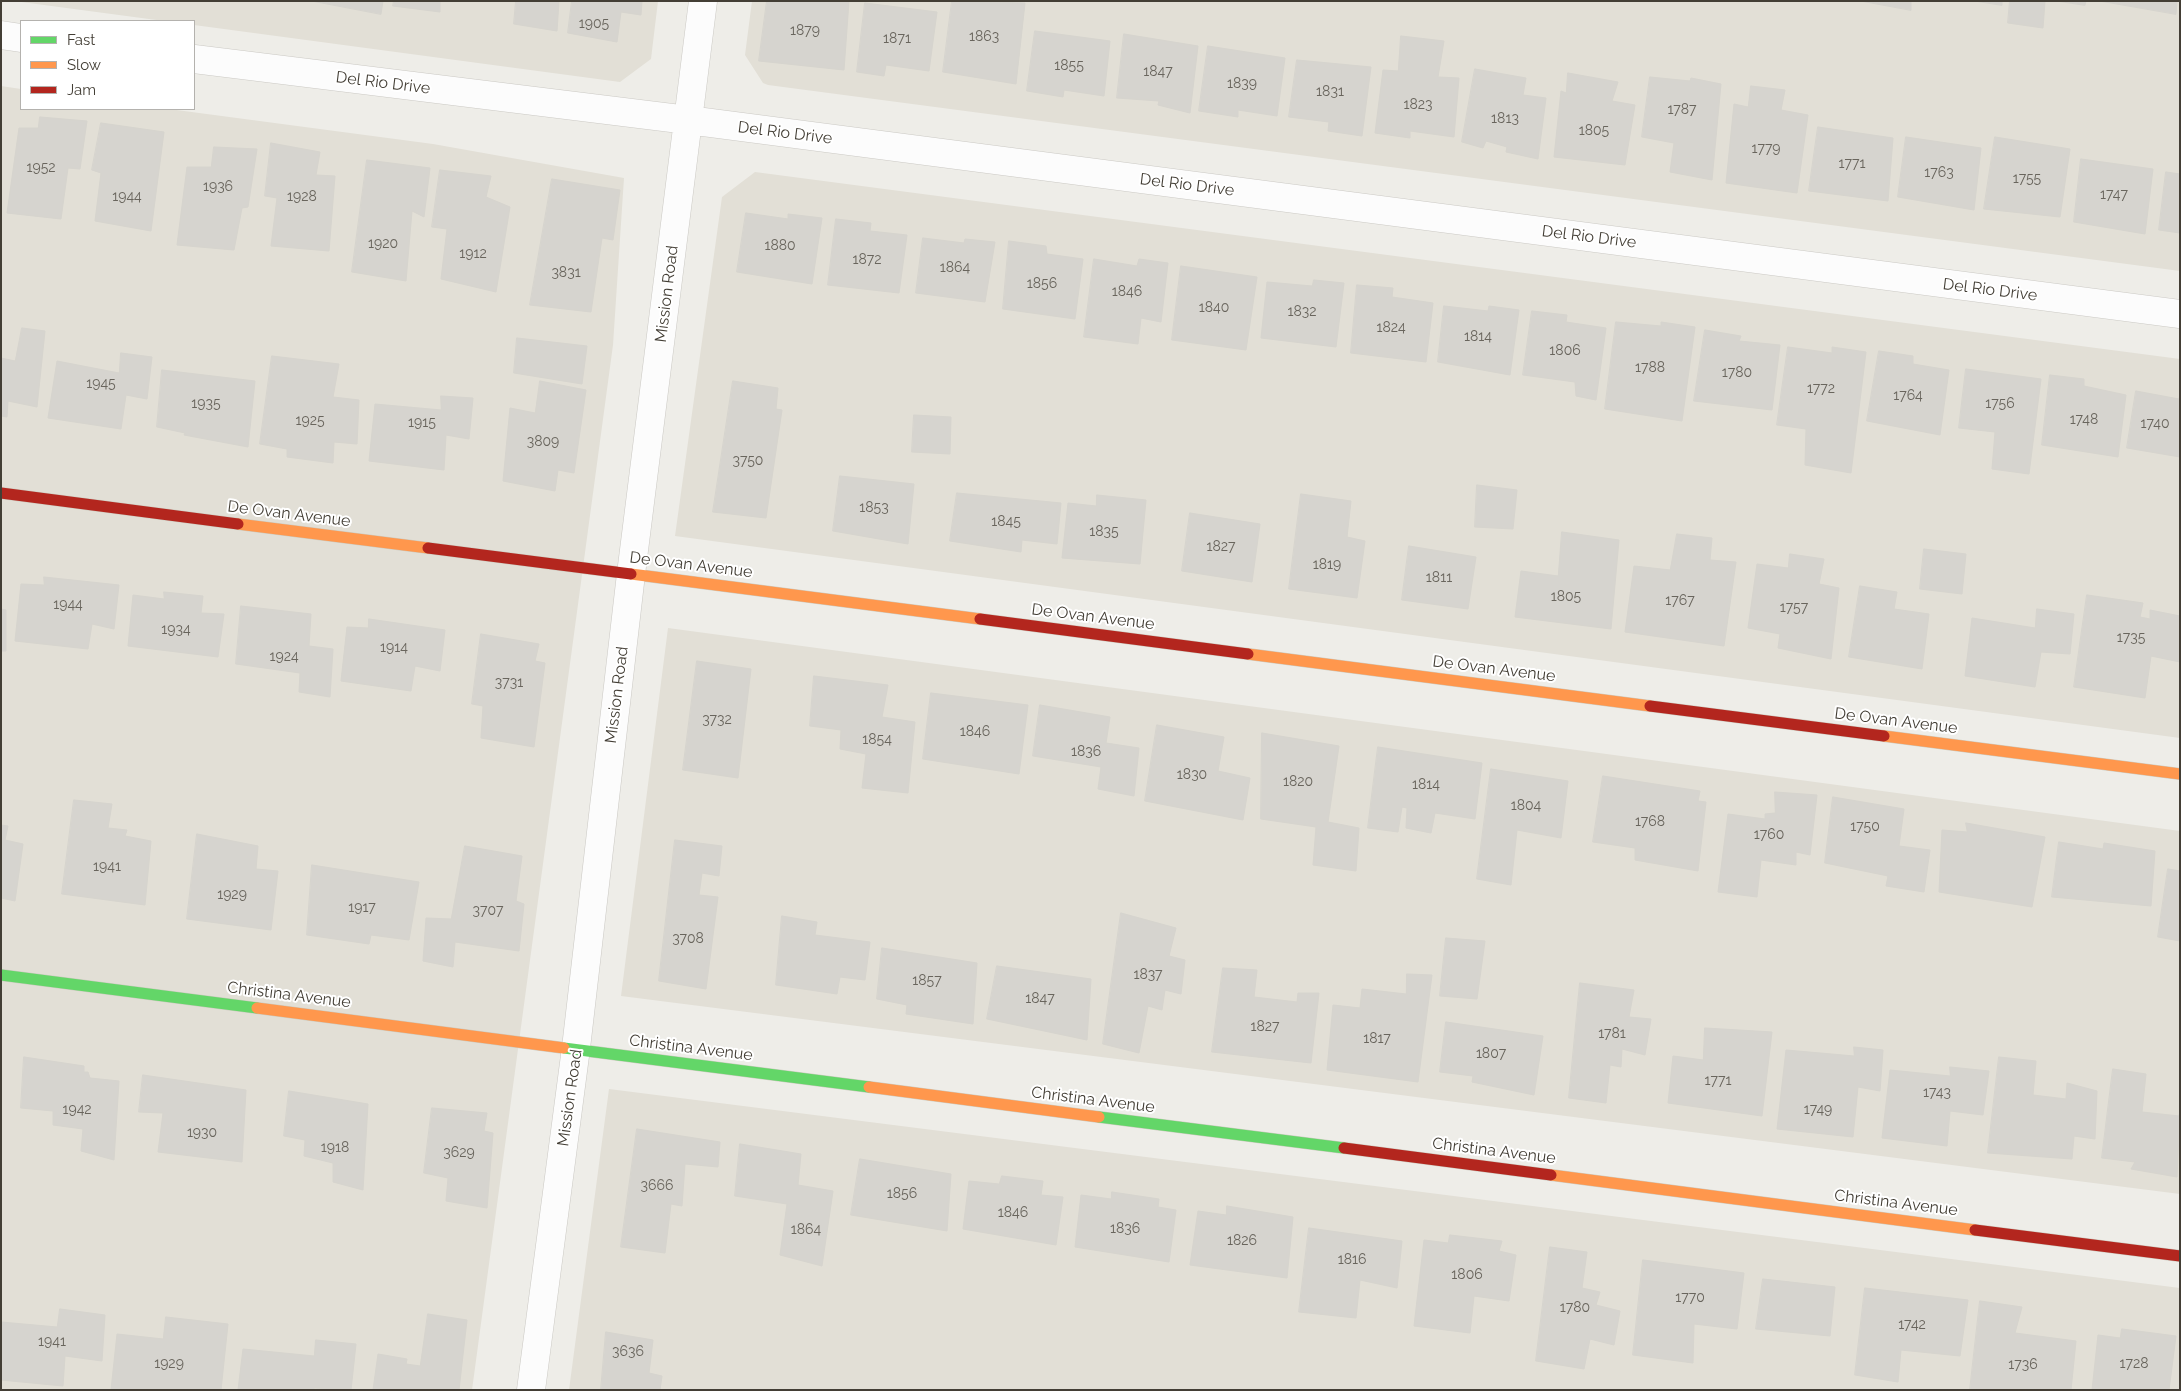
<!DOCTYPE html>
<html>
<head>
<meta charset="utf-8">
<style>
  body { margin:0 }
  #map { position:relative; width:2181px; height:1391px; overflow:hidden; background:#eeede8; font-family:Raleway,sans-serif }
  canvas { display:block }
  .frame { position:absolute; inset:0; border:2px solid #433e35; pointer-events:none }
  .legend { position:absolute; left:20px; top:20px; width:175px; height:90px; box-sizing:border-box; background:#fff; border:1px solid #b4b2ae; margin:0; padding:6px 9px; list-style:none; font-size:15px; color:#433e35 }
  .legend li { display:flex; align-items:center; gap:10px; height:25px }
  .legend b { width:25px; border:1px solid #b4b2ae }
</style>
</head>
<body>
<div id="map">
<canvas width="2181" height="1391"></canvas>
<div class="frame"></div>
<ul class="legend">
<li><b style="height:6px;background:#63d668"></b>Fast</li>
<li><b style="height:6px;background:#ff974d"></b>Slow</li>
<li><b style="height:6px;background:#b3261e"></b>Jam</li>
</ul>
</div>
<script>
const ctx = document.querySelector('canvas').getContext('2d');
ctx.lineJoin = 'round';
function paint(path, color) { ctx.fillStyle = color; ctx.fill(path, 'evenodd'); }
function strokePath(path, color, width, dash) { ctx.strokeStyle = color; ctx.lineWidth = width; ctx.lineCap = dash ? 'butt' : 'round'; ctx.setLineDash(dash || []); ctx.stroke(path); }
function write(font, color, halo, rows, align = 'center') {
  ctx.font = font + ' Raleway,sans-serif'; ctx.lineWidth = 4; ctx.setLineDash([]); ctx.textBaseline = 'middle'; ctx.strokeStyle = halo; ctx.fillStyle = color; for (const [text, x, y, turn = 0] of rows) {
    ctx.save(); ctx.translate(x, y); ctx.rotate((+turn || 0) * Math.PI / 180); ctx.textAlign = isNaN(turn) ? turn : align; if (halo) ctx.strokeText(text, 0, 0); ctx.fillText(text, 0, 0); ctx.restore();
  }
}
const residential = new Path2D(`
  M 14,1 L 658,1 L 651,59 L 620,82 L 194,25 L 194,21 L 164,21 Z
  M 752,1 L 2180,1 L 2180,271 L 768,85 L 763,83 L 745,55 Z
  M 1,86 L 21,89 L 21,109 L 169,109 L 433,144 L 624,178 L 613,345 L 472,1390 L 1,1390 Z
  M 755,172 L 2180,359 L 2180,738 L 675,536 L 722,197 Z
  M 668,628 L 2180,831 L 2180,1194 L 621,996 Z
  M 609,1089 L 2180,1288 L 2180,1390 L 569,1390 Z`);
const building = new Path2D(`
  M 312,1 L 383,1 L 381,14 Z
  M 394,1 L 440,1 L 440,12 L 393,6 Z
  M 516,1 L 559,1 L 557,31 L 514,24 Z
  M 572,1 L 642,1 L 641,15 L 621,12 L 617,42 L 568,33 Z
  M 767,1 L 849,1 L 844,70 L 759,61 Z
  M 952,1 L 1025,3 L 1016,84 L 943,72 Z
  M 1861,1 L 1911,1 L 1911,10 Z
  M 1975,1 L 2002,1 L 2002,5 Z
  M 2010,1 L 2045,1 L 2043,28 L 2008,23 Z
  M 2057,1 L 2086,1 L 2085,5 Z
  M 2100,1 L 2177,1 L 2176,14 Z
  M 865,3 L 937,12 L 929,71 L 886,65 L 884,76 L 857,72 Z
  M 1035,31 L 1110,41 L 1104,96 L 1064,90 L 1063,97 L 1027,91 Z
  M 1124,34 L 1198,46 L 1190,113 L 1158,105 L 1159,101 L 1117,98 Z
  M 1401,36 L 1444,41 L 1438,77 L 1459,78 L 1454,137 L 1410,131 L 1410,138 L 1375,133 L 1383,70 L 1398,71 Z
  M 1208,46 L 1285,58 L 1277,116 L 1238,110 L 1238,117 L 1199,111 Z
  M 1297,60 L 1371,67 L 1362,136 L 1328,131 L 1329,122 L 1289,117 Z
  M 1475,69 L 1526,78 L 1523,95 L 1546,98 L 1538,159 L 1506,152 L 1507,147 L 1486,141 L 1483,148 L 1462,142 Z
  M 1568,73 L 1618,82 L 1612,101 L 1635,105 L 1625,165 L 1554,157 L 1561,91 L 1566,93 Z
  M 1650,77 L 1690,81 L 1691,78 L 1721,84 L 1712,180 L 1670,172 L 1674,143 L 1642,137 Z
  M 1751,86 L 1785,90 L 1781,110 L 1808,115 L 1797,193 L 1726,183 L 1734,104 L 1748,107 Z
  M 40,117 L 87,121 L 80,169 L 68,168 L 61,219 L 7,213 L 19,128 L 38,128 Z
  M 101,123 L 164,132 L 151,231 L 95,221 L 101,173 L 92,170 Z
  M 1818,127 L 1893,138 L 1888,201 L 1809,191 Z
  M 1906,137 L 1981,148 L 1974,210 L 1898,197 Z
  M 1995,137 L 2070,149 L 2060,217 L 1984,209 Z
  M 271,143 L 320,152 L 316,175 L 335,176 L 329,251 L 271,246 L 277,198 L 265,196 Z
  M 214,147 L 257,149 L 248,207 L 242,208 L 234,250 L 177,245 L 187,167 L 211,167 Z
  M 2081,159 L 2153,169 L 2145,234 L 2074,222 Z
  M 367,160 L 430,168 L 424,217 L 412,211 L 406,281 L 352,272 Z
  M 440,170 L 491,176 L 486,197 L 510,207 L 496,292 L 441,279 L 447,229 L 432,227 Z
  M 2166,172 L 2180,174 L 2180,233 L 2159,230 Z
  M 552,179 L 620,190 L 613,240 L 602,238 L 591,312 L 530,305 Z
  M 746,213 L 788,219 L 788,214 L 822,218 L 812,284 L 737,272 Z
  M 836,219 L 871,223 L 870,231 L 907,235 L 899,293 L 828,285 Z
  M 923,238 L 964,243 L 965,239 L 995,242 L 985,302 L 916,293 Z
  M 1009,241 L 1046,246 L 1047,254 L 1083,259 L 1075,319 L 1003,309 Z
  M 1094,259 L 1137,266 L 1139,259 L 1168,263 L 1161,322 L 1141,318 L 1138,344 L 1084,337 Z
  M 1181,266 L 1257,277 L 1246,350 L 1172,340 Z
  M 1314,280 L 1344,283 L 1336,347 L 1261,338 L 1267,282 L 1312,286 Z
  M 1357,285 L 1393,288 L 1392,297 L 1433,303 L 1426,362 L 1351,353 Z
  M 1444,306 L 1488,311 L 1489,306 L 1519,310 L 1510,375 L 1438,362 Z
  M 1532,311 L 1567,315 L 1566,322 L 1606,328 L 1596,400 L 1576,396 L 1575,382 L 1523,375 Z
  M 1616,322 L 1661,326 L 1661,322 L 1695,327 L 1682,421 L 1605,409 Z
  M 22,328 L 45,331 L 37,407 L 8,401 L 7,417 L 1,416 L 1,358 L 15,361 Z
  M 1705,330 L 1741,336 L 1739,341 L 1780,345 L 1772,410 L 1694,401 Z
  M 517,338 L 587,346 L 582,384 L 514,373 Z
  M 1788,347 L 1832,353 L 1832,347 L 1866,352 L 1851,473 L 1805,465 L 1806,429 L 1777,425 Z
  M 1879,351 L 1913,356 L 1913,364 L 1949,370 L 1940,435 L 1867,421 Z
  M 121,353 L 152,357 L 147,399 L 126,395 L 121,429 L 48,418 L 57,361 L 119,373 Z
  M 272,356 L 339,364 L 333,397 L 359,400 L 357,444 L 334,442 L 333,463 L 287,457 L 287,449 L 260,444 Z
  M 1966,369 L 2041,379 L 2029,474 L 1992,469 L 1995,432 L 1959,428 Z
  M 162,370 L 255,381 L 248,447 L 184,435 L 185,433 L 157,427 Z
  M 2050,375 L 2084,379 L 2084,386 L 2126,395 L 2118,457 L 2042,445 Z
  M 540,381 L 586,390 L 574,473 L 558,470 L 555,491 L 503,481 L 510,408 L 535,413 Z
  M 733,381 L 778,388 L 776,409 L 782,410 L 766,518 L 713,512 Z
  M 2136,391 L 2179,399 L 2180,395 L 2180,457 L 2127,448 Z
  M 441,396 L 473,398 L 469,439 L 446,435 L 444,470 L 369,461 L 375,404 L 441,410 Z
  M 914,415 L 951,417 L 950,454 L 912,452 Z
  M 840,476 L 914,484 L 908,544 L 833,531 Z
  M 1477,485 L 1517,490 L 1513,529 L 1475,527 Z
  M 957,493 L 1061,503 L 1057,544 L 1022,540 L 1021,552 L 950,541 Z
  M 1301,494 L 1351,501 L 1347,537 L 1365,541 L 1357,598 L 1289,589 Z
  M 1097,495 L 1146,500 L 1140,564 L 1062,558 L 1068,503 L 1096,506 Z
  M 1190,513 L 1260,524 L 1252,582 L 1182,571 Z
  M 1562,532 L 1619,540 L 1611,629 L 1515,617 L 1521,571 L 1558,576 Z
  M 1677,534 L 1712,538 L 1710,560 L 1736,562 L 1724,646 L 1625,632 L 1634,566 L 1670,570 Z
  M 1409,546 L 1476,557 L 1468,609 L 1402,600 Z
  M 1924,549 L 1966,554 L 1962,594 L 1920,589 Z
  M 1790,554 L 1824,559 L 1819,584 L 1839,588 L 1831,659 L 1778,648 L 1780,634 L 1748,628 L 1757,564 L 1788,568 Z
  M 44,577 L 119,585 L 114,629 L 92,624 L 88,649 L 15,641 L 21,584 L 44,585 Z
  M 1860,586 L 1897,592 L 1894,609 L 1929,614 L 1922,669 L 1849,657 Z
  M 164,592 L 203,596 L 201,613 L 224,614 L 218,657 L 128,646 L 133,595 L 164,599 Z
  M 2087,595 L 2143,603 L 2140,617 L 2150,619 L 2150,610 L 2180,616 L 2180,662 L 2151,656 L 2145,698 L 2074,687 Z
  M 241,606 L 311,614 L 309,646 L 333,649 L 330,697 L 299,692 L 300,673 L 236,664 Z
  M 1,609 L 6,610 L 6,651 L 1,651 Z
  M 2037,609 L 2074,614 L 2070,654 L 2041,652 L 2035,687 L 1965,676 L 1972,618 L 2035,628 Z
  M 369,619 L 445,630 L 440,671 L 415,666 L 411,691 L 341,681 L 347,627 L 368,628 Z
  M 481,634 L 539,644 L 535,661 L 545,663 L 534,747 L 481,738 L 483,706 L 472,704 Z
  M 697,661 L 751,669 L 738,778 L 683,770 Z
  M 814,676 L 888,685 L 882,717 L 915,722 L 908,793 L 862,788 L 866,754 L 840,749 L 841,730 L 810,726 Z
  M 931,693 L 1028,705 L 1019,774 L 923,759 Z
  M 1040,705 L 1110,717 L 1106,743 L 1139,748 L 1134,796 L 1098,789 L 1101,767 L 1033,756 Z
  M 1157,725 L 1224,737 L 1218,771 L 1250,778 L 1243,820 L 1145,801 Z
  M 1262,733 L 1339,746 L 1328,822 L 1359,828 L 1356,871 L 1313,865 L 1316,827 L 1261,819 Z
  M 1378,747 L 1482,763 L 1475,819 L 1435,813 L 1431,833 L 1406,828 L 1407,808 L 1402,807 L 1398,832 L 1368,828 Z
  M 1491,769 L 1568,781 L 1561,838 L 1517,830 L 1511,885 L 1477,879 Z
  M 1603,776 L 1700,791 L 1698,801 L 1706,802 L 1698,871 L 1635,860 L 1635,848 L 1593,842 Z
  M 1775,792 L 1817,795 L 1810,855 L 1796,852 L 1796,865 L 1761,860 L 1757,897 L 1718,892 L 1728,814 L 1765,819 L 1765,814 L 1775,813 Z
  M 1833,797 L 1904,809 L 1899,846 L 1930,850 L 1924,892 L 1886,886 L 1888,876 L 1825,863 Z
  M 74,800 L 112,804 L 108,828 L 127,830 L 125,836 L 151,841 L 145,905 L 62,894 Z
  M 1966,823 L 2045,837 L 2032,907 L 1939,892 L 1942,830 L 1967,832 Z
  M 1,825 L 8,826 L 5,840 L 23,844 L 15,901 L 1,898 Z
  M 197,834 L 258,846 L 256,869 L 278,871 L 271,930 L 187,919 Z
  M 675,840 L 722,846 L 719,876 L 702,873 L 699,895 L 718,897 L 706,989 L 659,981 Z
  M 2059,842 L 2103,849 L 2104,843 L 2155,851 L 2151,906 L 2052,897 Z
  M 465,846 L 522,856 L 516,901 L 524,904 L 519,951 L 455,942 L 453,967 L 423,961 L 426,918 L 451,919 Z
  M 312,865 L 419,882 L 409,940 L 371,935 L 369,944 L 307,935 Z
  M 2168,869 L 2180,871 L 2180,941 L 2158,937 Z
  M 1121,913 L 1176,928 L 1169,956 L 1185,960 L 1181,994 L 1165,990 L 1162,1010 L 1148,1006 L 1139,1053 L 1103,1044 Z
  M 782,916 L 817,922 L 815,935 L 870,942 L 865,980 L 840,977 L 837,994 L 776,985 Z
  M 1446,938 L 1485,941 L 1477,999 L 1440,996 Z
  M 882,948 L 977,963 L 973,1024 L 906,1014 L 907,1005 L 877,999 Z
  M 997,966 L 1091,979 L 1087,1040 L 987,1019 Z
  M 1223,968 L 1257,970 L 1254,997 L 1297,1002 L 1298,993 L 1319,993 L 1311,1063 L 1212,1052 Z
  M 1407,974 L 1432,975 L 1418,1082 L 1327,1070 L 1333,1005 L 1360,1008 L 1362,989 L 1406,994 Z
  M 1580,983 L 1634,990 L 1629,1017 L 1651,1019 L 1645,1055 L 1622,1049 L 1621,1067 L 1610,1065 L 1606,1103 L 1569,1098 Z
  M 1446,1022 L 1543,1036 L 1534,1095 L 1472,1082 L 1473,1076 L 1440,1072 Z
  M 1705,1028 L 1772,1032 L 1762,1116 L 1668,1103 L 1673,1056 L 1703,1060 Z
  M 1854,1047 L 1883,1050 L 1880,1091 L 1858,1087 L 1853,1137 L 1777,1129 L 1786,1050 L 1854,1056 Z
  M 24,1057 L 84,1066 L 84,1072 L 88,1072 L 90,1078 L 119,1081 L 114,1160 L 81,1151 L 83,1129 L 53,1125 L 53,1111 L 21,1108 Z
  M 1999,1057 L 2036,1061 L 2033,1095 L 2066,1099 L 2067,1083 L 2097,1091 L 2095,1139 L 2074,1136 L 2072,1159 L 1988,1153 Z
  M 1950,1067 L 1989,1071 L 1983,1115 L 1950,1111 L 1947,1146 L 1882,1138 L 1890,1070 L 1950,1076 Z
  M 2113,1069 L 2146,1074 L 2142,1112 L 2179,1116 L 2180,1111 L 2177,1177 L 2131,1169 L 2135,1162 L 2102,1158 Z
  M 143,1075 L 246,1090 L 242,1162 L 158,1152 L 163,1113 L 139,1112 Z
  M 289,1091 L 368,1104 L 363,1190 L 333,1182 L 333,1163 L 304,1156 L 305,1140 L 284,1136 Z
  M 432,1108 L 487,1113 L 484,1131 L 493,1133 L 487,1208 L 446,1201 L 448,1178 L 424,1173 Z
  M 637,1129 L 720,1142 L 718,1167 L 685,1164 L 682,1206 L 671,1204 L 665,1253 L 621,1247 Z
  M 740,1144 L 801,1154 L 798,1185 L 833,1191 L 822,1266 L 780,1255 L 787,1204 L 735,1196 Z
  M 860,1159 L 951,1174 L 947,1231 L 851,1215 Z
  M 1002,1176 L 1043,1181 L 1041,1195 L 1063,1197 L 1056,1245 L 963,1229 L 969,1181 L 999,1184 Z
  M 1112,1192 L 1159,1199 L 1158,1207 L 1176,1210 L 1169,1262 L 1075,1247 L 1081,1195 L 1111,1199 Z
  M 1227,1206 L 1293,1217 L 1287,1278 L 1190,1265 L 1198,1211 L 1226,1215 Z
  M 1309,1228 L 1402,1241 L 1397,1288 L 1360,1280 L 1356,1318 L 1299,1312 Z
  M 1450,1235 L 1502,1241 L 1499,1251 L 1516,1255 L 1509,1301 L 1474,1296 L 1470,1333 L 1414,1326 L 1424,1240 L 1448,1243 Z
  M 1550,1247 L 1587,1252 L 1582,1288 L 1600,1292 L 1596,1305 L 1620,1311 L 1614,1345 L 1590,1339 L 1584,1369 L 1536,1361 Z
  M 1643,1260 L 1744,1273 L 1737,1329 L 1694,1324 L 1693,1363 L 1633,1355 Z
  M 1763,1279 L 1835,1287 L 1830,1336 L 1756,1329 Z
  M 1865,1288 L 1968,1300 L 1960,1356 L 1901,1350 L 1898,1382 L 1855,1375 Z
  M 1980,1301 L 2022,1307 L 2015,1333 L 2076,1341 L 2071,1390 L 1970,1390 Z
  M 60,1309 L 105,1315 L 102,1361 L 65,1356 L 63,1386 L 1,1380 L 1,1322 L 57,1327 Z
  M 428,1314 L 467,1320 L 459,1390 L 373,1390 L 378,1354 L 407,1359 L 406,1364 L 420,1366 Z
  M 166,1317 L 228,1324 L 221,1390 L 111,1390 L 117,1334 L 163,1339 Z
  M 2122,1329 L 2176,1336 L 2169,1390 L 2092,1390 L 2098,1335 L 2120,1338 Z
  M 606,1332 L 653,1340 L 649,1373 L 662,1376 L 660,1390 L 601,1390 Z
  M 316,1340 L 356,1344 L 351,1390 L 314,1388 L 314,1390 L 238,1390 L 243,1349 L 314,1356 Z`);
const street = new Path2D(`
  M 1,35 L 21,38
  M 194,59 L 688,120 L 2180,314
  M 531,1390 L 576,1048 L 631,574 L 703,1`);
const fast = new Path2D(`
  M 1,975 L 257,1008
  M 564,1048 L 869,1087
  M 1099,1117 L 1344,1148`);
const slow = new Path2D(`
  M 238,524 L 428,548
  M 631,574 L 980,619
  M 1248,654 L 1650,706
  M 1884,736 L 2180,774
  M 257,1008 L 564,1048
  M 869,1087 L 1099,1117
  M 1551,1175 L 1975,1230`);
const jam = new Path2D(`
  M 1,493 L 238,524
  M 428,548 L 631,574
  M 980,619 L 1248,654
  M 1650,706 L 1884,736
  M 1344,1148 L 1551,1175
  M 1975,1230 L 2180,1256`);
const numberNames = [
  ["1905",594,24],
  ["1879",805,31],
  ["1863",984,37],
  ["1871",897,39],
  ["1855",1069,66],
  ["1847",1158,72],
  ["1839",1242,84],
  ["1831",1330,92],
  ["1823",1418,105],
  ["1787",1682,110],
  ["1813",1505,119],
  ["1805",1594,131],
  ["1779",1766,149],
  ["1771",1852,164],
  ["1952",41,168],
  ["1763",1939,173],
  ["1755",2027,179],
  ["1936",218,187],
  ["1747",2114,195],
  ["1944",127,197],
  ["1928",302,197],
  ["1920",383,244],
  ["1880",780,246],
  ["1912",473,254],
  ["1872",867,260],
  ["1864",955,268],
  ["3831",566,273],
  ["1856",1042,284],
  ["1846",1127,292],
  ["1840",1214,308],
  ["1832",1302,312],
  ["1824",1391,328],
  ["1814",1478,337],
  ["1806",1565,351],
  ["1788",1650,368],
  ["1780",1737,373],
  ["1945",101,384],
  ["1772",1821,389],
  ["1764",1908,396],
  ["1935",206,404],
  ["1756",2000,404],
  ["1748",2084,420],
  ["1925",310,421],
  ["1915",422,423],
  ["1740",2155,424],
  ["3809",543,442],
  ["3750",748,461],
  ["1853",874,508],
  ["1845",1006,522],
  ["1835",1104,532],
  ["1827",1221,547],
  ["1819",1327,565],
  ["1811",1439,578],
  ["1805",1566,597],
  ["1767",1680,601],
  ["1944",68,605],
  ["1757",1794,608],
  ["1934",176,630],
  ["1735",2131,638],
  ["1914",394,648],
  ["1924",284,657],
  ["3731",509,683],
  ["3732",717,720],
  ["1846",975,732],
  ["1854",877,740],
  ["1836",1086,752],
  ["1830",1192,775],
  ["1820",1298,782],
  ["1814",1426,785],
  ["1804",1526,806],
  ["1768",1650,822],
  ["1750",1865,827],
  ["1760",1769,835],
  ["1941",107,867],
  ["1929",232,895],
  ["1917",362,908],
  ["3707",488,911],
  ["3708",688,939],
  ["1837",1148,975],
  ["1857",927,981],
  ["1847",1040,999],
  ["1827",1265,1027],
  ["1781",1612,1034],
  ["1817",1377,1039],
  ["1807",1491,1054],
  ["1771",1718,1081],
  ["1743",1937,1093],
  ["1942",77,1110],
  ["1749",1818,1110],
  ["1930",202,1133],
  ["1918",335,1148],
  ["3629",459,1153],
  ["3666",657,1186],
  ["1856",902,1194],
  ["1846",1013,1213],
  ["1836",1125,1229],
  ["1864",806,1230],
  ["1826",1242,1241],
  ["1816",1352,1260],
  ["1806",1467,1275],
  ["1770",1690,1298],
  ["1780",1575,1308],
  ["1742",1912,1325],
  ["1941",52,1342],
  ["3636",628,1352],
  ["1929",169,1364],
  ["1728",2134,1364],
  ["1736",2023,1365]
];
const streetNames = [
  ["Del Rio Drive",383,83,7],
  ["Del Rio Drive",785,133,7],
  ["Del Rio Drive",1187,185,7],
  ["Del Rio Drive",1589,237,7],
  ["Del Rio Drive",1990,290,7],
  ["Mission Road",667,294,-83],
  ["De Ovan Avenue",289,514,7],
  ["De Ovan Avenue",691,565,7],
  ["De Ovan Avenue",1093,617,7],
  ["De Ovan Avenue",1494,669,7],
  ["Mission Road",617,695,-83],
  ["De Ovan Avenue",1896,721,7],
  ["Christina Avenue",289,995,7],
  ["Christina Avenue",691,1048,7],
  ["Mission Road",570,1098,-82],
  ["Christina Avenue",1093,1100,7],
  ["Christina Avenue",1494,1151,7],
  ["Christina Avenue",1896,1203,7]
];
paint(residential, '#e2dfd6');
paint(building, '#d6d4cf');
strokePath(building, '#d6d4ce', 1);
strokePath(street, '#cbc9c4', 29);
strokePath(fast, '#cccabf', 12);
strokePath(slow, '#cccabf', 12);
strokePath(jam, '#cccabf', 12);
strokePath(street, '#fcfcfc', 28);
strokePath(fast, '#63d668', 11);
strokePath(slow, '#ff974d', 11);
strokePath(jam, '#b3261e', 11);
write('14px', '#69655d', null, numberNames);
write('16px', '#433e35', '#fff', streetNames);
</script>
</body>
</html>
